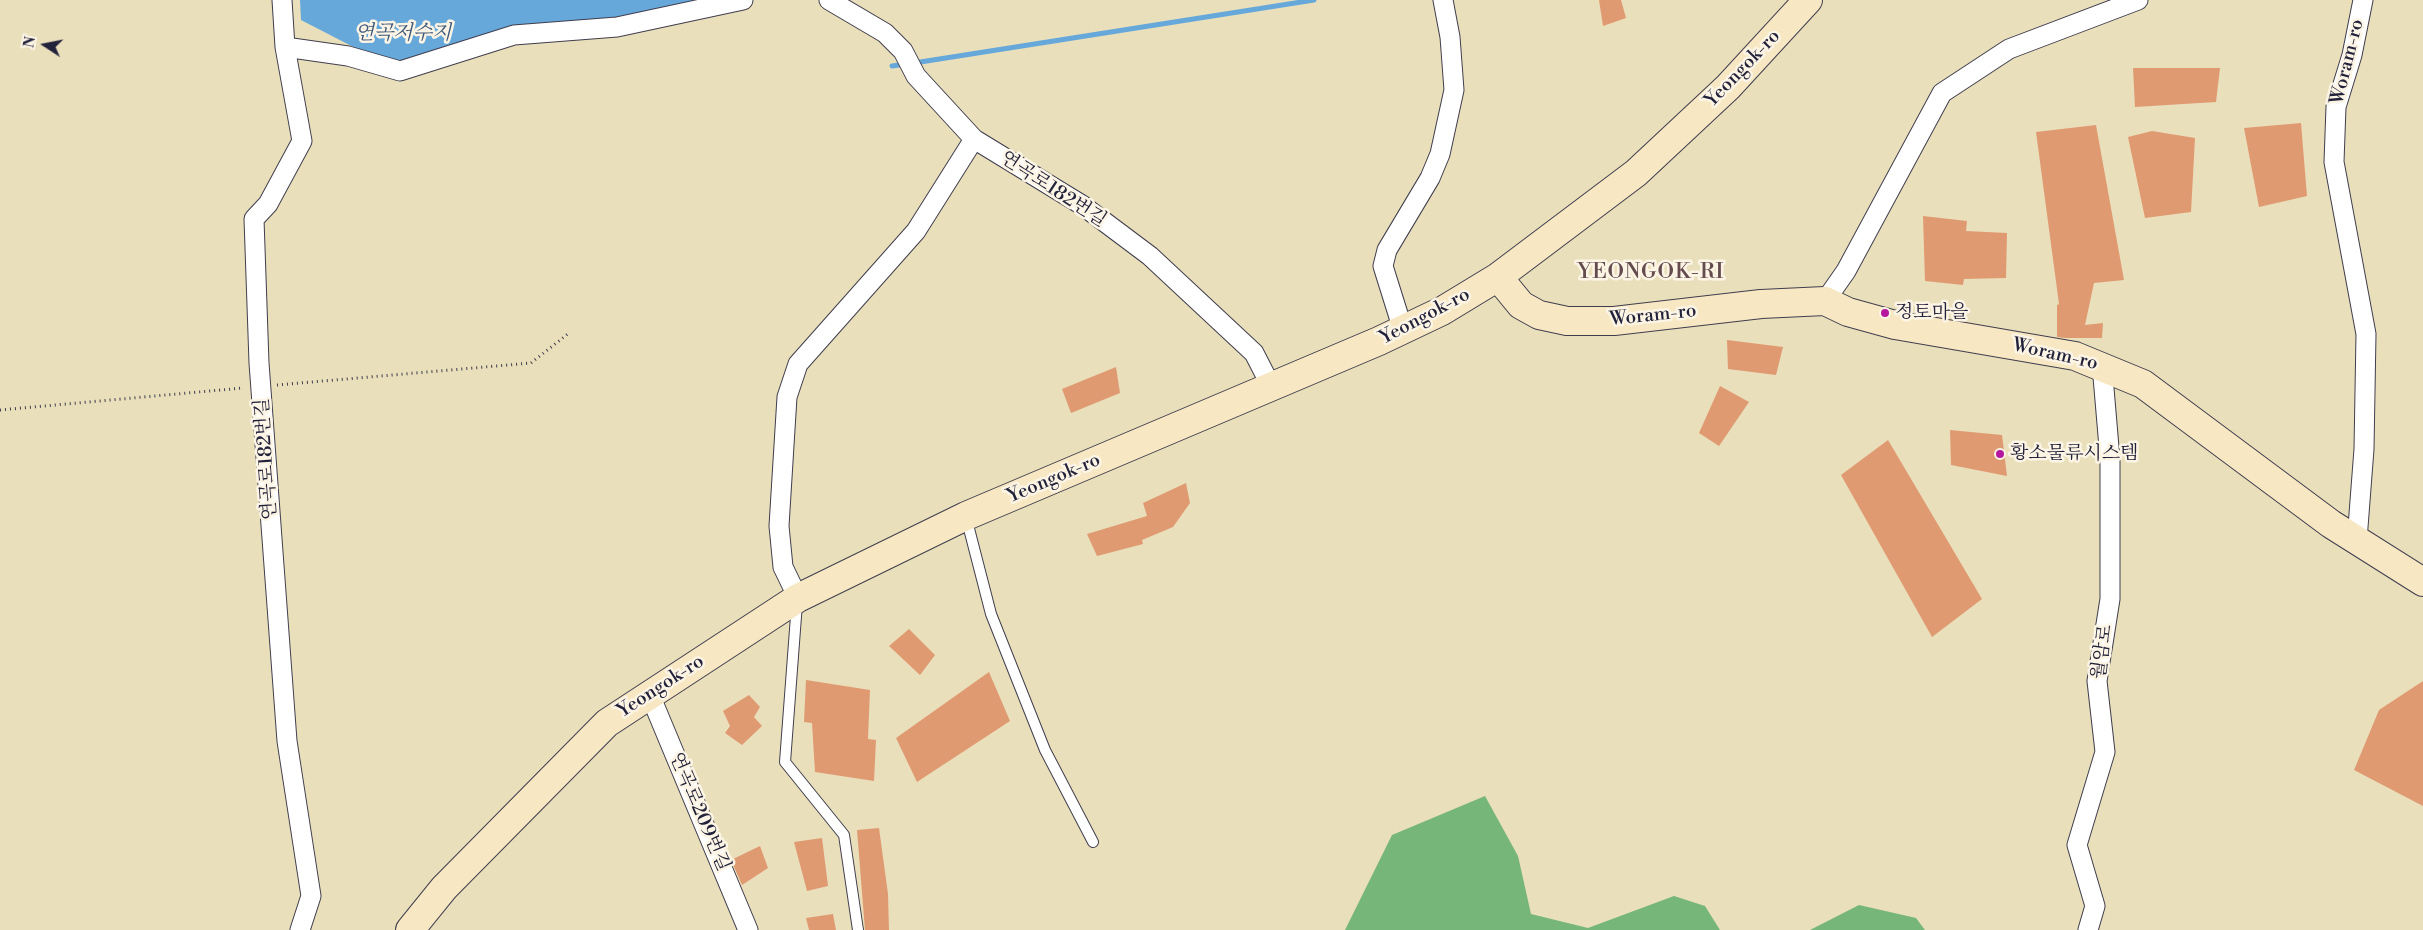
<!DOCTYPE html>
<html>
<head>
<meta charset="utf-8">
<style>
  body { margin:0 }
  #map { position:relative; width:2423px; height:930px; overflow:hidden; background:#e9dfbb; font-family:"Libre Bodoni",serif }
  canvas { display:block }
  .north { position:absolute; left:20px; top:20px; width:50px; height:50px; -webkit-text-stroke:4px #fcf5e5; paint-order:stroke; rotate:281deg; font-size:14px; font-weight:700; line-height:20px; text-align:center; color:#22223b }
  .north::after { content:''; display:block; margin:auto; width:18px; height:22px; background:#22223b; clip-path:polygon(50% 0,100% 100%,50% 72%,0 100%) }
</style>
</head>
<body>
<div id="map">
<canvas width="2423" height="930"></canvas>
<div class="north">N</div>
</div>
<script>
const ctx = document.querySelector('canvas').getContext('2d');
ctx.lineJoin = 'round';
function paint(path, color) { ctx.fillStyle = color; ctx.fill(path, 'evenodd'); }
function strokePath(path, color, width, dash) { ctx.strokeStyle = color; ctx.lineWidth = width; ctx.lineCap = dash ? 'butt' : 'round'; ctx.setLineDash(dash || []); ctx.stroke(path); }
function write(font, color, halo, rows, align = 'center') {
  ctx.font = font + ' "Libre Bodoni","Noto Serif KR",serif'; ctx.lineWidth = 5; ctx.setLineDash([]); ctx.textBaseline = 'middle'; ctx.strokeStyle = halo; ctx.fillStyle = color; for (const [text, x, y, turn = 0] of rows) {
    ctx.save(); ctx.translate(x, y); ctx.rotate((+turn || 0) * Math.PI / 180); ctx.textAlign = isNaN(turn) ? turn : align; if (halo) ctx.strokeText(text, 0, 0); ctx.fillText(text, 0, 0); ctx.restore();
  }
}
const forest = new Path2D(`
  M 1485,796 L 1518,856 L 1531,914 L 1588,928 L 1674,896 L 1705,906 L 1720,930 L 1345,930 L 1392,835 Z
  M 1859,905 L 1916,918 L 1925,930 L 1810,930 Z`);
const water = new Path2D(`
  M 300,0 L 719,0 L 514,35 L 400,71 L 301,20 Z`);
const stream = new Path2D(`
  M 914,63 L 1314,0
  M 892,66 L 906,64`);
const building = new Path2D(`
  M 1599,0 L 1621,0 L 1626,18 L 1603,26 Z
  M 2133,68 L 2220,68 L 2216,102 L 2135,107 Z
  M 2301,123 L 2307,196 L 2259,207 L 2244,128 Z
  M 2096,125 L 2124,280 L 2094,283 L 2085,325 L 2103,323 L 2102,338 L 2065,338 L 2057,337 L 2057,305 L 2059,304 L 2036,132 Z
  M 2152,131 L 2195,138 L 2191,212 L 2145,218 L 2128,137 Z
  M 1923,216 L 1967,221 L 1966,231 L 2007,233 L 2006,278 L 1964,279 L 1963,285 L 1925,281 Z
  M 1727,340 L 1783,347 L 1776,375 L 1728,369 Z
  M 1116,367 L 1120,393 L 1071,413 L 1062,389 Z
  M 1720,386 L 1749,402 L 1719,446 L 1699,433 Z
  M 1950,430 L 2002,435 L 2007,476 L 1951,465 Z
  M 1888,440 L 1982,599 L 1932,637 L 1841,475 Z
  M 1186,483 L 1190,503 L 1173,527 L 1142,540 L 1143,544 L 1097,556 L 1087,534 L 1147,516 L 1143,503 Z
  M 909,629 L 935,655 L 920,675 L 889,646 Z
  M 989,672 L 1010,721 L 917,782 L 896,738 Z
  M 806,680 L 870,690 L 868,739 L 876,740 L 874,781 L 815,772 L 812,723 L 804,722 Z
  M 2423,681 L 2423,806 L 2354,770 L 2379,710 Z
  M 749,695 L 760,707 L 754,717 L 762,726 L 742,745 L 725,733 L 730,726 L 723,711 Z
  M 879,828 L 888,894 L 889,930 L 865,930 L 857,830 Z
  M 822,838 L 828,886 L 807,891 L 794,842 Z
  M 760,846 L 768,868 L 742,885 L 731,860 Z
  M 833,914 L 836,930 L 809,930 L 806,918 Z`);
const path = new Path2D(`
  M 277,385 L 531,363 L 569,333
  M 0,410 L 243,388`);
const lane = new Path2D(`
  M 966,517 L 991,614 L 1045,750 L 1093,842
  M 797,603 L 785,762 L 844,835 L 858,930`);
const street = new Path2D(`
  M 282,0 L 285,47 L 302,141 L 268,204 L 254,219 L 259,363 L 287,741 L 311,896 L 300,930
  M 829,0 L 885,33 L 903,51 L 916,76 L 974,139 L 1082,205 L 1150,256 L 1254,353 L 1272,388
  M 285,47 L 348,56 L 400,71 L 514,35 L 617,27 L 743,0
  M 1825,301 L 1846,271 L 1942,93 L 2009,49 L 2138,0
  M 1403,330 L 1383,266 L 1387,250 L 1430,178 L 1440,154 L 1454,90 L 1450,37 L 1443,0
  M 2357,540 L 2364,449 L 2366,334 L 2334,162 L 2336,107 L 2352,55 L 2363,0
  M 798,598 L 783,567 L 779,526 L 787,397 L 798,364 L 916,231 L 974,139
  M 650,695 L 748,930
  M 2088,930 L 2095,906 L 2077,845 L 2105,752 L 2097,681 L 2110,599 L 2110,459 L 2102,365`);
const secondary = new Path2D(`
  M 1498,277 L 1521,305 L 1539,315 L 1567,321 L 1614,321 L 1761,304 L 1825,301 L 1848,312 L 1895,325 L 2075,356 L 2143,384 L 2331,524 L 2423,582
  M 410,930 L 444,888 L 607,723 L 798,598 L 966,516 L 1379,341 L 1442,311 L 1498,277 L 1636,173 L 1728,87 L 1808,0`);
const markers = [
  [1885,313,5,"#b5179e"],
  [2000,454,5,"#b5179e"]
];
const streetNames = [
  ["Woram-ro",2348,62,-76],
  ["Yeongok-ro",1743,69,-46],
  ["연곡로182번길",1053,190,33],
  ["Woram-ro",1653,316,-6],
  ["Yeongok-ro",1425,317,-28],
  ["Woram-ro",2055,355,13],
  ["연곡로182번길",267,459,-94],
  ["Yeongok-ro",1054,479,-23],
  ["월암로",2103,652,-82],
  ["Yeongok-ro",661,687,-33],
  ["연곡로209번길",699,812,67]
];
const poiNames = [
  ["정토마을",1895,313],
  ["황소물류시스템",2010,454]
];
const waterNames = [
  ["연곡저수지",403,34]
];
const quarterNames = [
  ["YEONGOK-RI",1651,273]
];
paint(forest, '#76b678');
paint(water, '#67a8db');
strokePath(stream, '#67a8db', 5);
paint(building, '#e09a72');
strokePath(lane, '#403e4e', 12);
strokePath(street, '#403e4e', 21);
strokePath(secondary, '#403e4e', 30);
strokePath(path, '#403e4e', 3, [1, 4]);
strokePath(lane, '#fff', 10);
strokePath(street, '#fff', 19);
strokePath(secondary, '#f7e8c3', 28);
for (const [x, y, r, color] of markers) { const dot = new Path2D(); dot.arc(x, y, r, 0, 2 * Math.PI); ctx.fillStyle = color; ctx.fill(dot); strokePath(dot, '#fcf5e5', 2); }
write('19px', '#22223b', '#fcf5e5', streetNames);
write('19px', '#22223b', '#fcf5e5', poiNames, 'left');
write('italic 20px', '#3e587b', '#fcf5e5', waterNames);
ctx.letterSpacing = '1px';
write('21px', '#644c4e', '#fcf5e5', quarterNames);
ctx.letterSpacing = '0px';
</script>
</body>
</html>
